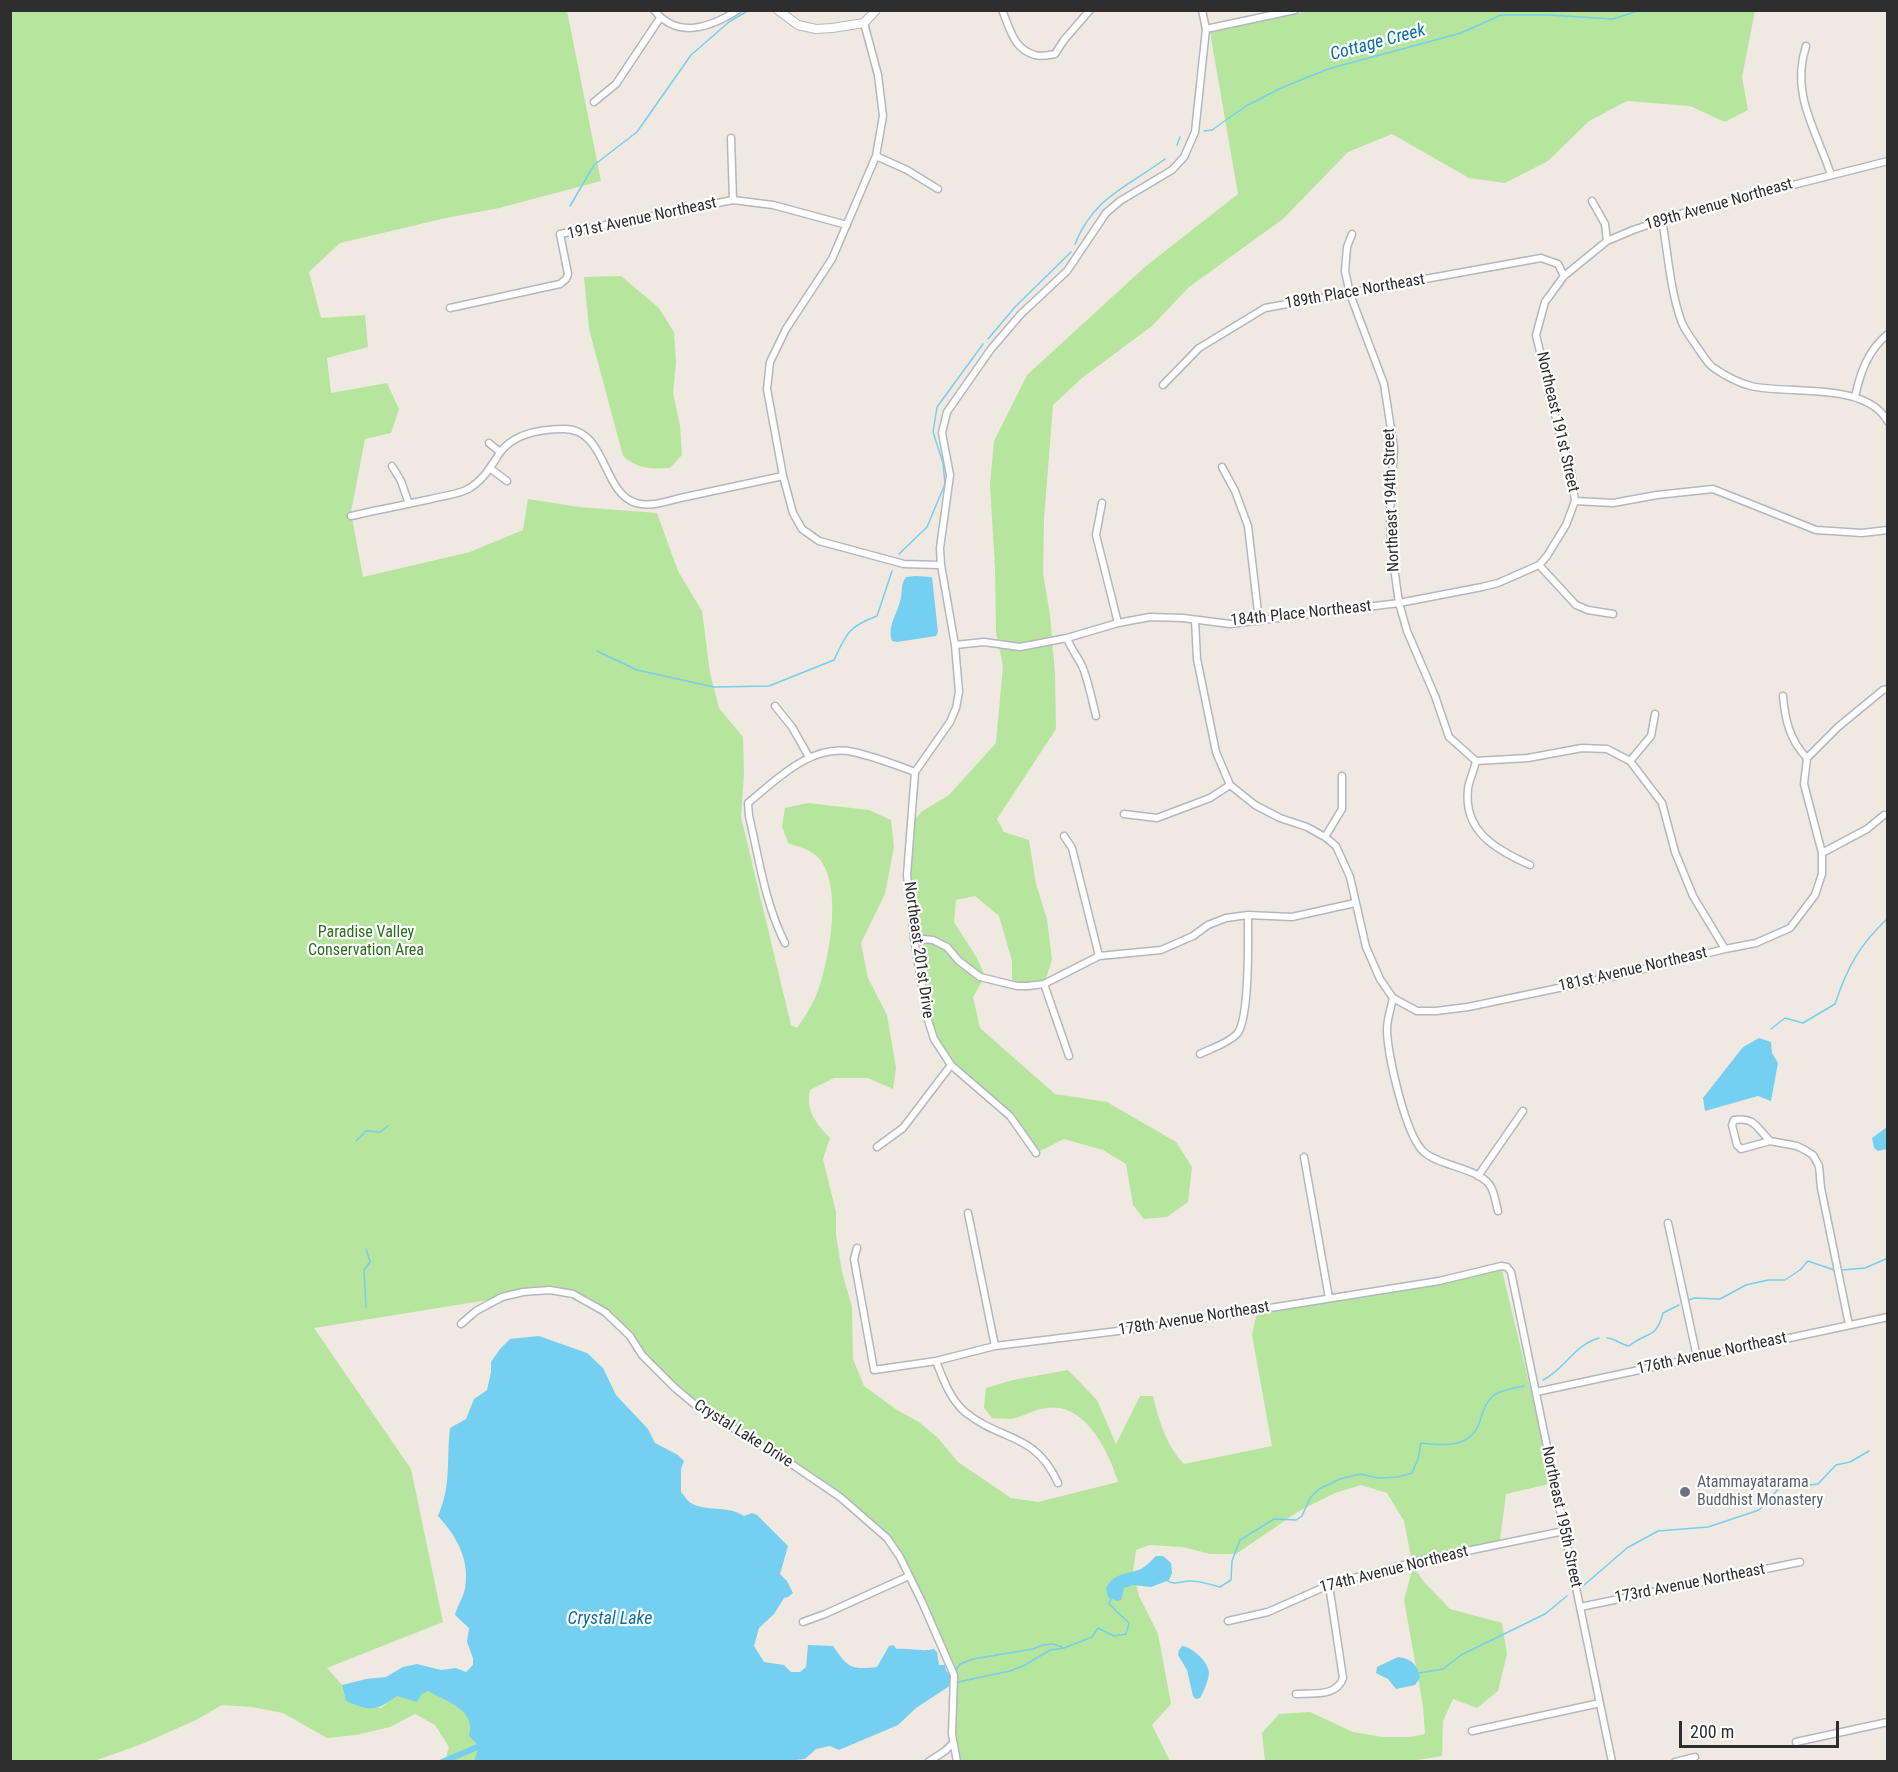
<!DOCTYPE html>
<html>
<head>
<meta charset="utf-8">
<style>
  body { margin:0 }
  #map { position:relative; width:1898px; height:1772px; overflow:hidden; background:#efe9e1; font-family:"Roboto Condensed",sans-serif }
  canvas { display:block }
  .frame { position:absolute; inset:0; border:12px solid #2e2e2e; pointer-events:none }
  .scale { position:absolute; left:1679px; top:1721px; width:160px; height:27px; box-sizing:border-box; border:3px solid #2e2e2e; border-top:0; padding-left:8px; font-size:18px; line-height:21px; white-space:nowrap; color:#2e2e2e; -webkit-text-stroke:4px #fff; paint-order:stroke }
</style>
</head>
<body>
<div id="map">
<canvas width="1898" height="1772"></canvas>
<div class="frame"></div>
<div class="scale">200 m</div>
</div>
<script>
const ctx = document.querySelector('canvas').getContext('2d');
ctx.lineJoin = 'round';
function paint(path, color) { ctx.fillStyle = color; ctx.fill(path, 'evenodd'); }
function strokePath(path, color, width, dash) { ctx.strokeStyle = color; ctx.lineWidth = width; ctx.lineCap = dash ? 'butt' : 'round'; ctx.setLineDash(dash || []); ctx.stroke(path); }
function write(font, color, halo, rows, align = 'center') {
  ctx.font = font + ' "Roboto Condensed",sans-serif'; ctx.lineWidth = 4.5; ctx.setLineDash([]); ctx.textBaseline = 'middle'; ctx.strokeStyle = halo; ctx.fillStyle = color; for (const [text, x, y, turn = 0] of rows) {
    ctx.save(); ctx.translate(x, y); ctx.rotate((+turn || 0) * Math.PI / 180); ctx.textAlign = isNaN(turn) ? turn : align; if (halo) ctx.strokeText(text, 0, 0); ctx.fillText(text, 0, 0); ctx.restore();
  }
}
const green = new Path2D(`
  M 1312,10 L 1755,11 L 1742,77 L 1748,110 L 1725,122 L 1690,106 L 1627,101 L 1589,121 L 1548,161 L 1505,183 L 1469,178 L 1392,134 L 1348,152 L 1283,219 L 1189,287 L 1152,326 L 1082,378 L 1053,405 L 1044,519 L 1043,573 L 1050,615 L 1055,674 L 1056,729 L 997,819 L 1004,832 L 1029,840 L 1036,884 L 1047,919 L 1052,960 L 1044,984 L 1028,986 L 1012,980 L 1012,961 L 999,916 L 975,896 L 956,900 L 954,922 L 977,958 L 985,976 L 973,997 L 980,1028 L 1055,1094 L 1107,1102 L 1176,1142 L 1192,1167 L 1188,1202 L 1167,1217 L 1144,1219 L 1133,1205 L 1126,1164 L 1103,1150 L 1064,1139 L 1036,1153 L 1024,1133 L 951,1065 L 934,1039 L 927,1017 L 907,875 L 911,825 L 921,812 L 949,795 L 996,743 L 1003,666 L 996,633 L 995,568 L 990,484 L 994,441 L 1027,375 L 1146,266 L 1238,194 L 1210,32 Z
  M 11,11 L 567,11 L 601,181 L 499,208 L 446,218 L 340,243 L 309,272 L 321,318 L 365,315 L 368,347 L 327,358 L 331,393 L 387,383 L 399,409 L 391,433 L 365,439 L 351,512 L 363,577 L 470,552 L 523,530 L 528,499 L 579,507 L 657,513 L 678,571 L 702,611 L 710,673 L 719,708 L 743,737 L 744,773 L 741,817 L 791,1025 L 797,1028 C 804,1018 811,1007 816,996 C 829,965 846,877 814,854 C 808,849 796,846 788,843 L 782,826 L 785,808 L 808,803 L 869,810 L 891,820 L 894,847 L 885,894 L 861,943 L 868,978 L 887,1015 L 896,1068 L 893,1089 L 868,1078 L 834,1078 L 810,1090 C 805,1110 817,1125 830,1138 L 823,1159 L 836,1212 L 836,1235 L 842,1272 L 852,1307 L 853,1359 L 864,1386 L 897,1410 L 919,1422 L 938,1438 L 958,1462 L 1011,1498 L 1038,1502 L 1118,1482 C 1109,1452 1085,1402 1047,1408 C 1034,1409 1023,1417 1011,1419 C 1005,1419 998,1418 992,1418 L 984,1408 L 986,1388 L 1013,1380 L 1068,1370 L 1097,1400 L 1116,1444 L 1140,1396 L 1153,1396 C 1159,1421 1166,1445 1184,1464 L 1272,1446 L 1252,1335 L 1258,1307 L 1439,1281 L 1501,1266 L 1553,1483 L 1506,1494 L 1499,1548 L 1414,1568 L 1425,1583 L 1450,1609 L 1502,1623 L 1507,1654 L 1498,1691 L 1477,1708 L 1453,1699 L 1443,1721 L 1442,1756 C 1387,1767 1322,1761 1265,1761 L 1262,1733 L 1279,1714 L 1310,1712 L 1353,1732 L 1382,1737 L 1410,1737 L 1425,1734 L 1423,1706 L 1404,1600 L 1413,1567 L 1404,1521 L 1387,1493 L 1361,1485 L 1335,1493 L 1299,1511 L 1236,1554 L 1210,1554 L 1183,1547 L 1150,1545 L 1136,1550 L 1133,1572 L 1139,1596 L 1158,1634 L 1171,1704 L 1152,1725 L 1170,1761 L 957,1761 L 952,1744 L 955,1681 L 902,1556 L 840,1497 L 699,1408 L 642,1355 L 630,1336 L 605,1312 L 573,1294 L 550,1290 L 314,1328 L 411,1469 L 443,1622 L 327,1668 L 342,1685 L 346,1701 L 381,1708 L 396,1696 L 423,1693 L 428,1691 L 466,1711 L 480,1746 L 474,1761 L 445,1761 L 449,1747 L 435,1725 L 415,1714 L 390,1727 L 356,1735 L 327,1738 L 283,1713 L 252,1707 L 222,1705 L 196,1720 L 142,1744 L 94,1761 L 11,1762 Z
  M 621,276 L 659,308 L 674,332 L 676,362 L 673,393 L 680,425 L 682,455 L 670,468 C 651,469 638,469 623,456 L 589,329 L 584,277 Z`);
const water = new Path2D(`
  M 915,576 L 932,577 L 938,632 L 936,636 L 897,642 L 892,641 C 887,626 897,615 900,601 C 903,592 900,585 906,577 Z
  M 1759,1038 L 1771,1042 L 1772,1053 L 1778,1063 L 1771,1101 L 1758,1096 L 1705,1111 L 1703,1098 L 1743,1047 Z
  M 1887,1127 L 1887,1149 L 1878,1151 L 1874,1148 L 1872,1138 Z
  M 539,1336 L 587,1353 L 603,1368 L 616,1395 L 648,1429 L 655,1443 L 678,1455 L 684,1461 L 681,1469 L 681,1492 C 684,1495 687,1501 691,1503 C 705,1512 728,1505 744,1516 L 752,1513 L 757,1515 L 788,1546 L 780,1574 L 787,1581 L 793,1593 L 788,1597 L 784,1598 L 774,1614 L 759,1628 L 754,1646 L 764,1662 L 784,1665 L 791,1672 L 800,1672 L 806,1667 L 808,1645 L 833,1646 C 848,1668 851,1670 877,1667 L 889,1646 L 893,1645 L 897,1649 C 911,1648 922,1652 934,1649 L 937,1652 L 939,1665 L 945,1665 L 946,1671 L 950,1674 L 955,1669 L 957,1672 L 952,1677 L 951,1685 L 916,1708 L 898,1725 L 839,1750 L 830,1746 L 816,1749 L 805,1759 L 775,1762 L 474,1761 L 479,1746 L 469,1736 C 476,1709 448,1703 428,1691 L 422,1694 L 417,1702 L 397,1696 C 375,1712 370,1711 346,1701 L 342,1685 L 366,1679 L 386,1677 L 403,1667 L 417,1664 L 441,1670 L 456,1668 L 466,1672 L 473,1665 L 473,1658 L 467,1642 L 469,1628 L 455,1615 C 457,1606 463,1598 465,1589 C 470,1559 457,1537 438,1516 C 452,1483 446,1462 450,1428 L 466,1419 L 474,1399 L 487,1390 L 491,1372 L 491,1362 L 500,1349 L 510,1339 Z
  M 1156,1556 L 1163,1556 L 1171,1563 L 1172,1573 L 1169,1580 L 1151,1587 L 1133,1585 L 1124,1588 L 1121,1600 L 1117,1601 L 1108,1597 L 1106,1589 C 1113,1574 1122,1575 1135,1571 C 1144,1569 1150,1562 1156,1556 Z
  M 1182,1646 C 1192,1647 1210,1663 1209,1674 C 1208,1680 1204,1692 1200,1698 L 1196,1699 L 1193,1696 L 1187,1670 L 1178,1655 L 1179,1650 Z
  M 1398,1657 C 1411,1658 1418,1665 1420,1678 L 1415,1685 L 1396,1689 L 1388,1679 L 1376,1673 L 1377,1667 Z`);
const stream = new Path2D(`
  M 1204,131 L 1212,130 L 1246,106 L 1281,88 L 1328,69 L 1461,33 L 1501,15 L 1549,15 L 1613,19 L 1641,10
  M 1177,145 L 1180,137
  M 570,206 L 594,165 L 637,132 L 691,55 L 729,22 L 749,10
  M 1075,244 C 1094,197 1127,187 1165,159
  M 988,339 L 1015,307 L 1071,252
  M 899,554 L 927,527 L 945,484 L 943,463 L 933,432 L 937,407 L 983,344
  M 597,651 L 637,670 L 714,687 L 769,686 L 834,660 C 846,634 849,626 877,616 L 892,571
  M 1771,1029 L 1785,1018 L 1803,1023 L 1835,1004 C 1847,968 1859,945 1888,918
  M 356,1141 L 366,1131 L 380,1132 L 388,1126
  M 1842,1270 L 1865,1268 L 1888,1258
  M 1689,1300 L 1694,1298 L 1720,1299 L 1746,1285 L 1768,1280 L 1785,1280 L 1800,1270 L 1808,1261 L 1834,1270
  M 366,1307 L 364,1270 L 370,1262 L 366,1249
  M 1607,1338 C 1615,1338 1621,1345 1629,1346 C 1647,1331 1656,1340 1663,1313 L 1679,1305
  M 1543,1380 C 1565,1369 1574,1345 1599,1338
  M 1166,1580 C 1175,1586 1181,1581 1190,1581 C 1200,1581 1210,1584 1220,1587 L 1231,1580 L 1232,1561 L 1240,1540 L 1274,1519 L 1296,1520 L 1302,1516 L 1310,1498 L 1319,1489 L 1340,1479 L 1360,1474 L 1378,1478 L 1398,1477 L 1412,1473 L 1418,1459 L 1421,1443 C 1445,1446 1471,1448 1480,1421 C 1482,1413 1486,1402 1493,1396 C 1500,1390 1515,1388 1524,1386
  M 1583,1586 L 1627,1548 L 1658,1531 L 1708,1527 L 1759,1510 L 1785,1482 L 1802,1486 L 1818,1484 L 1836,1465 L 1850,1462 L 1869,1451
  M 956,1670 L 960,1664 L 973,1659 L 1033,1649 L 1043,1645 L 1053,1644 L 1062,1647
  M 1419,1673 L 1443,1669 L 1461,1655 L 1545,1614 L 1567,1596
  M 958,1682 L 1010,1671 L 1025,1665 L 1050,1650 L 1064,1648 L 1092,1637 L 1098,1628 L 1114,1636 L 1126,1634 L 1129,1623 L 1109,1604 L 1112,1596`);
const canal = new Path2D(`
  M 442,1762 L 480,1746`);
const minor = new Path2D(`
  M 654,10 C 678,40 711,27 738,10
  M 1002,10 C 1010,28 1013,49 1035,55 C 1041,57 1049,55 1055,54 L 1064,40 L 1090,10
  M 864,23 L 878,75 L 883,116 L 876,156 L 832,259 L 786,329 L 770,362 L 767,389 L 783,476 L 793,513 L 802,529 L 819,541 L 904,564 L 941,565
  M 1206,29 L 1295,10
  M 1806,46 C 1790,95 1817,131 1831,175
  M 594,102 L 616,84 L 660,18
  M 731,138 L 733,200
  M 876,156 L 907,170 L 938,189
  M 1592,201 L 1605,224 L 1607,241
  M 1662,220 C 1668,253 1670,291 1682,323 C 1686,332 1692,339 1697,347 C 1702,353 1707,364 1714,368 C 1724,375 1739,383 1751,386 C 1789,395 1867,381 1888,422
  M 1352,234 L 1347,247 L 1345,271 L 1350,294 L 1384,384 L 1394,448 L 1390,511 L 1391,546 L 1399,603 L 1407,631 L 1435,696 L 1449,737 L 1476,761 C 1474,771 1469,780 1468,789 C 1463,832 1497,850 1530,865
  M 450,308 L 560,284 L 566,279 L 568,274 L 560,234 L 733,200 L 773,205 L 847,225
  M 1163,385 L 1199,348 L 1265,308 L 1541,258 L 1558,264 L 1564,276
  M 1855,397 C 1860,373 1868,350 1888,334
  M 489,443 L 500,452
  M 392,466 L 401,481 L 409,504
  M 1222,467 L 1235,491 L 1248,526 L 1259,621
  M 491,469 L 507,481
  M 1575,501 L 1613,503 L 1657,495 L 1713,489 L 1816,530 L 1862,533 L 1888,530
  M 1102,503 L 1096,535 L 1118,623
  M 351,516 C 377,510 404,505 431,499 C 442,496 455,495 466,490 C 482,482 490,468 499,454 C 513,433 540,429 564,429 C 607,429 602,493 636,503 C 651,508 670,500 685,497 C 718,490 750,483 783,476
  M 1539,565 L 1576,605 L 1588,610 L 1613,614
  M 1195,620 L 1197,659 L 1216,752 L 1230,785 L 1255,805 L 1280,818 L 1307,827 L 1325,837 L 1336,846 L 1350,877 L 1366,947 L 1380,979 L 1393,998 L 1417,1011 L 1436,1011 L 1468,1007 L 1616,976 L 1725,949 L 1756,943 L 1790,928 L 1815,895 L 1822,874 L 1822,853 L 1804,784 L 1807,758 C 1790,741 1785,720 1783,696
  M 1067,638 C 1071,649 1078,657 1083,668 C 1089,684 1092,700 1096,716
  M 955,645 L 984,642 L 1020,647 L 1067,638 L 1118,623 L 1150,617 L 1183,618 L 1230,624 L 1399,603 L 1482,587 L 1498,583 L 1539,565 L 1547,556 L 1566,525 L 1575,501 L 1571,470 L 1560,435 L 1536,335 L 1545,302 L 1564,276 L 1607,241 L 1633,230 L 1686,212 L 1888,161
  M 775,706 L 792,727 L 809,757
  M 1807,758 L 1838,727 L 1883,690 L 1888,689
  M 1476,761 L 1528,758 L 1582,748 L 1607,749 L 1630,761 L 1662,803 L 1675,852 L 1693,896 L 1725,949
  M 1630,761 L 1651,736 L 1655,714
  M 1124,814 L 1157,818 L 1210,798 L 1230,785
  M 1064,836 L 1072,848 L 1099,956
  M 1325,837 L 1342,809 L 1342,776
  M 1822,853 L 1867,829 L 1884,815
  M 914,938 L 933,940 L 947,947 L 959,961 L 980,977 L 1017,986 L 1028,986 L 1044,984 L 1099,956 L 1161,950 L 1193,936 L 1208,925 L 1226,918 L 1248,915 L 1292,917 L 1355,903
  M 785,943 C 765,904 759,858 749,816 L 748,803 C 777,779 812,743 853,752 C 873,756 896,765 915,772
  M 1044,984 L 1069,1056
  M 1393,998 C 1391,1008 1387,1019 1387,1029 C 1387,1054 1406,1137 1424,1152 C 1440,1167 1483,1168 1492,1189 C 1495,1196 1496,1204 1498,1211
  M 1200,1054 C 1212,1048 1227,1044 1237,1034 C 1250,1019 1248,937 1248,915
  M 1770,1141 C 1756,1127 1755,1117 1734,1120 L 1732,1125 L 1737,1145 L 1741,1149 L 1770,1141 L 1797,1146 L 1805,1150 L 1813,1155 L 1819,1166 L 1821,1188 L 1849,1325
  M 877,1147 L 903,1128 L 951,1065
  M 1036,1153 L 1010,1116 L 951,1065 L 934,1039 L 927,1017 L 914,938 L 907,875 L 915,772 L 950,722 L 956,708 L 959,692 L 955,645 L 941,565 L 940,548 L 950,475 L 942,433 L 947,412 L 991,349 L 1021,314 L 1067,271 L 1106,213 L 1120,201 L 1172,170 L 1184,157 L 1195,132 L 1206,29 L 1202,10
  M 1304,1157 L 1329,1298
  M 1478,1176 L 1523,1111
  M 968,1213 L 995,1346
  M 1668,1223 L 1697,1357
  M 857,1248 L 854,1259 L 874,1370 L 936,1361 L 995,1346 L 1151,1327 L 1439,1281 L 1501,1266 L 1507,1267 L 1511,1272 L 1612,1762
  M 461,1324 L 476,1311 L 502,1297 L 523,1292 L 550,1290 L 573,1294 L 605,1312 L 630,1336 L 642,1355 L 675,1388 L 699,1408 L 790,1463 L 840,1497 L 887,1538 L 900,1557 L 922,1602 L 954,1675 L 952,1734 L 957,1762
  M 936,1361 C 943,1379 950,1399 965,1412 C 1002,1442 1035,1432 1058,1483
  M 1536,1392 L 1888,1317
  M 1580,1607 L 1800,1562
  M 1228,1621 L 1268,1612 L 1331,1584 L 1418,1561 L 1564,1531
  M 803,1622 L 825,1614 L 909,1576
  M 1296,1694 C 1312,1693 1337,1697 1343,1678 L 1329,1585
  M 1472,1731 L 1600,1703
  M 1796,1742 L 1888,1722
  M 928,1762 L 945,1751 L 952,1744
  M 1675,1762 L 1695,1757`);
const tertiary = new Path2D(`
  M 778,10 L 798,25 L 816,29 L 832,28 L 864,23 L 876,10`);
const markers = [
  [1685,1492,6,"#6b7280"]
];
const streetNames = [
  ["189th Avenue Northeast",1719,205,-16],
  ["191st Avenue Northeast",642,219,-12],
  ["189th Place Northeast",1355,292,-10],
  ["Northeast 191st Street",1557,422,77],
  ["Northeast 194th Street",1392,500,-92],
  ["184th Place Northeast",1301,614,-6],
  ["Northeast 201st Drive",918,950,82],
  ["181st Avenue Northeast",1633,970,-13],
  ["178th Avenue Northeast",1194,1319,-9],
  ["176th Avenue Northeast",1712,1354,-12],
  ["Crystal Lake Drive",743,1434,32],
  ["Northeast 195th Street",1561,1517,78],
  ["174th Avenue Northeast",1394,1570,-14],
  ["173rd Avenue Northeast",1690,1584,-11]
];
const parkNames = [
  ["Paradise Valley",366,933],
  ["Conservation Area",366,951]
];
const worshipNames = [
  ["Atammayatarama",1697,1483],
  ["Buddhist Monastery",1697,1501]
];
const waterNames = [
  ["Cottage Creek",1378,43,-15],
  ["Crystal Lake",610,1619]
];
paint(green, '#b6e59e');
paint(water, '#75cff0');
strokePath(stream, '#75cff0', 1.5);
strokePath(canal, '#75cff0', 6);
strokePath(minor, '#b4b7c1', 9);
strokePath(tertiary, '#b4b7c1', 10);
strokePath(minor, '#fff', 6);
strokePath(tertiary, '#fff', 8);
for (const [x, y, r, color] of markers) { const dot = new Path2D(); dot.arc(x, y, r, 0, 2 * Math.PI); ctx.fillStyle = color; ctx.fill(dot); strokePath(dot, '#fff', 2); }
write('16px', '#2e2e2e', '#fff', streetNames);
write('16px', '#2c6e1b', '#fff', parkNames);
write('16px', '#5b616d', '#fff', worshipNames, 'left');
write('italic 18px', '#0d6fa3', '#fff', waterNames);
</script>
</body>
</html>
